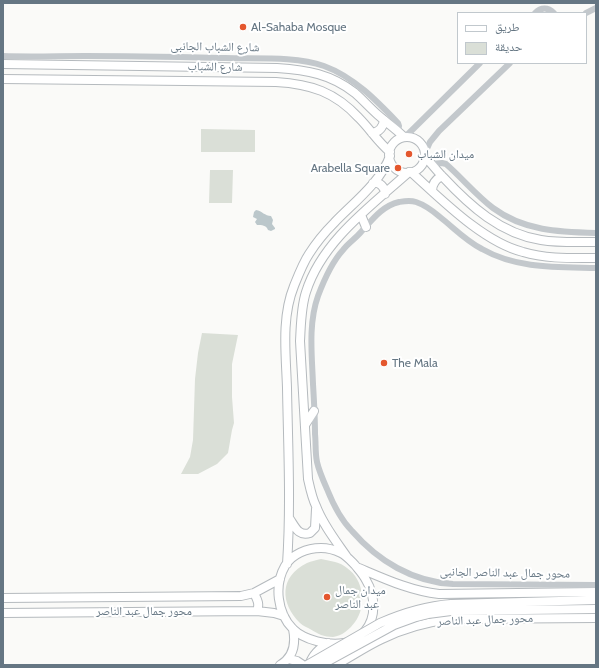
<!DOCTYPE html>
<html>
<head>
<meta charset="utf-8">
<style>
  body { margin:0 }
  #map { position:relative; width:599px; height:668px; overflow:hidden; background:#fafaf8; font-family:Cabin,"Noto Naskh Arabic",sans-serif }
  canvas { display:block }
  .frame { position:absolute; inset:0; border:4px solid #657683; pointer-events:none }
  .legend { position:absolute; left:457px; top:12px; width:130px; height:52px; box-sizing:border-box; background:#fff; border:1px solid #c1c8cd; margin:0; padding:5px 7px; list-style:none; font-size:12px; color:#657683 }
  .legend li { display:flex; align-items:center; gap:8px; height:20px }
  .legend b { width:20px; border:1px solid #c1c8cd }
</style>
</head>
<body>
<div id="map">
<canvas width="599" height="668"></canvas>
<div class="frame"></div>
<ul class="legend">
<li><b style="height:5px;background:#fff"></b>طريق</li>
<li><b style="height:11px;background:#dadfd7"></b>حديقة</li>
</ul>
</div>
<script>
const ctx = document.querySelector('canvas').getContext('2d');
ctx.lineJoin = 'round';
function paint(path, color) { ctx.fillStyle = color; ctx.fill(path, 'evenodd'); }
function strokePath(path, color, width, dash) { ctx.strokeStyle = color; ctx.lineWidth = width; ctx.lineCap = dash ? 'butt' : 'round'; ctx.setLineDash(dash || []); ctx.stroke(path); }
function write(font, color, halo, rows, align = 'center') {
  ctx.font = font + ' Cabin,"Noto Naskh Arabic",sans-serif'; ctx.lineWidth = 4; ctx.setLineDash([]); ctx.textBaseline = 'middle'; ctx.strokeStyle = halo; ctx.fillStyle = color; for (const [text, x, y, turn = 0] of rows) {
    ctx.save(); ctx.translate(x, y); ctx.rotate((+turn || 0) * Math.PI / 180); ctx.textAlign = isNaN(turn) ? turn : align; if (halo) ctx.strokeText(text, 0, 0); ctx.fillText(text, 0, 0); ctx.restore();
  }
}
const green = new Path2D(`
  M 201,129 L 255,130 L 255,152 L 201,152 Z
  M 210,170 L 233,170 L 232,203 L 209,203 Z
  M 202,333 L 238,335 L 232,364 L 232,397 L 234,423 L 232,430 L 228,453 L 217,464 L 198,474 L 181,474 L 190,457 L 193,440 L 195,379 L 198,353 Z
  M 321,559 C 331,561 340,562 347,568 C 364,580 367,606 355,622 C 350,629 342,636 333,637 C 324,637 318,634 310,629 C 307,627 303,626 300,623 C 280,603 279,577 307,563 C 311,561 317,560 321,559 Z`);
const water = new Path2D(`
  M 256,210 C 262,211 265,216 271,216 L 273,220 L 272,224 L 275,228 L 275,229 L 271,231 L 268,230 C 266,225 262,225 257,225 L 255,222 L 257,219 L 253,217 L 254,212 Z`);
const minor = new Path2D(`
  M 535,13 C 541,7 548,7 554,13
  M 586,13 L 596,8
  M 3,56 C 30,57 58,56 85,56 C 132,56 178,57 225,58 C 256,59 295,56 324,66 C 354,77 377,101 398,123 L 399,126 L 398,131
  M 405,137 L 480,63
  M 425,153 L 430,142 L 439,131 L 510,63
  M 432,164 L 442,163 L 446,164 C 462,178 476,195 493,208 C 524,231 559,232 596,233
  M 596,268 C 557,267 517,269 482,249 C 466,241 454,228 440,217 C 433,211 425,205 416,202 C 410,200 405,201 399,202 C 382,206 372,220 361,232 C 355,239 348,243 343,250 C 332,262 324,280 318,296 C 308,324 312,356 313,384 C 314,401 315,417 315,434 C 316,443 315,453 317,462 C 319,471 323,480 327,489 C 333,504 341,520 352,531 C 378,561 413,582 453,584 L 596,585`);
const major = new Path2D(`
  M 3,64 L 277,68 C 307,70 331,74 355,93 C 363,100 370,108 378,115 C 386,122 396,129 404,137
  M 3,79 L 276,82 C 311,84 335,92 359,118 C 370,129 378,142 390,152
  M 372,133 C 379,132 383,128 384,120
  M389 155a18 18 0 1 1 36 0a18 18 0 1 1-36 0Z
  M 425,157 C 431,163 437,171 443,177 C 470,206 501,234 541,240 C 559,243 578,242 596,242
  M 411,172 C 441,199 483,242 523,252 C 546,259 572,258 596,258
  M 373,183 C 380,182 385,187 385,194
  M 432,191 C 432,184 436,179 442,176
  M 361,215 L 366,227
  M 305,425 L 314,411
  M 289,518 C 295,526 298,537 310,533 L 315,528 L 316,509
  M 321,548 C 328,548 335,550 341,553 C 347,556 351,561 355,565 C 359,570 363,574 366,580 C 375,595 377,617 365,631 C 360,637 352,642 344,643 C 329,646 304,640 293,629 C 277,613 274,585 285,566 C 292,554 307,548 321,548 Z
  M 347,557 C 336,541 323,525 316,506 C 312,498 310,488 308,479 L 300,341 C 301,324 301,307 306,292 C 322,241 371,206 409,172
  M 287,564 C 291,505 288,446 287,388 C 286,355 281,318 294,286 C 298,276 303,263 309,254 C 316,243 325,232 334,223 C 352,204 381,182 390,156
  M 359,568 C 385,579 411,591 439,594 L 596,592
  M 254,593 C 257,599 260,604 257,611
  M 3,598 L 241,596 L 254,593 L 280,579
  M 451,604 L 596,600
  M 451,611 L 596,609
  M 3,613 L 257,611 L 274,613 L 284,616
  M 289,659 L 297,661 L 303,665
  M 280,665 C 294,657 296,644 293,629
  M 309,665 C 313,654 319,649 328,643
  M 336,665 C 352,656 367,646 382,639 C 404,628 427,622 451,619 L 596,618`);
const majorBridge = new Path2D(`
  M 307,665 L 380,623 C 403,613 425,606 451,604
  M 321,665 L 394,625 L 416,617 L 428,614 L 451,611`);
const markers = [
  [243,27,4,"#e4572e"],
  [409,154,4,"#e4572e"],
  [398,168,4,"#e4572e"],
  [384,363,4,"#e4572e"],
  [327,597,4,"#e4572e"]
];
const poiNames = [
  ["Al-Sahaba Mosque",251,27],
  ["ميدان الشباب",417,154],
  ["Arabella Square",390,168,"right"],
  ["The Mala",392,363],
  ["ميدان جمال",335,590],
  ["عبد الناصر",335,604]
];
const streetNames = [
  ["شارع الشباب الجانبى",215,47,1],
  ["شارع الشباب",215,67,1],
  ["محور جمال عبد الناصر الجانبى",505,573,1],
  ["محور جمال عبد الناصر",144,611],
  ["محور جمال عبد الناصر",485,620,-2]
];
paint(green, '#dadfd7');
paint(water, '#bbc7cb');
strokePath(major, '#b5babe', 10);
strokePath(minor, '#c3c8cc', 6);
strokePath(major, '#fff', 8);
strokePath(majorBridge, '#b5babe', 10, []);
strokePath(majorBridge, '#fff', 8);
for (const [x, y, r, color] of markers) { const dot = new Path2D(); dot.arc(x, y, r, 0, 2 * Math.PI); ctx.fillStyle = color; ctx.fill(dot); strokePath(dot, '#fff', 1.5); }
write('12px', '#657683', '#fff', poiNames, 'left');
write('12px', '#657683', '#fff', streetNames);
</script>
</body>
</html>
